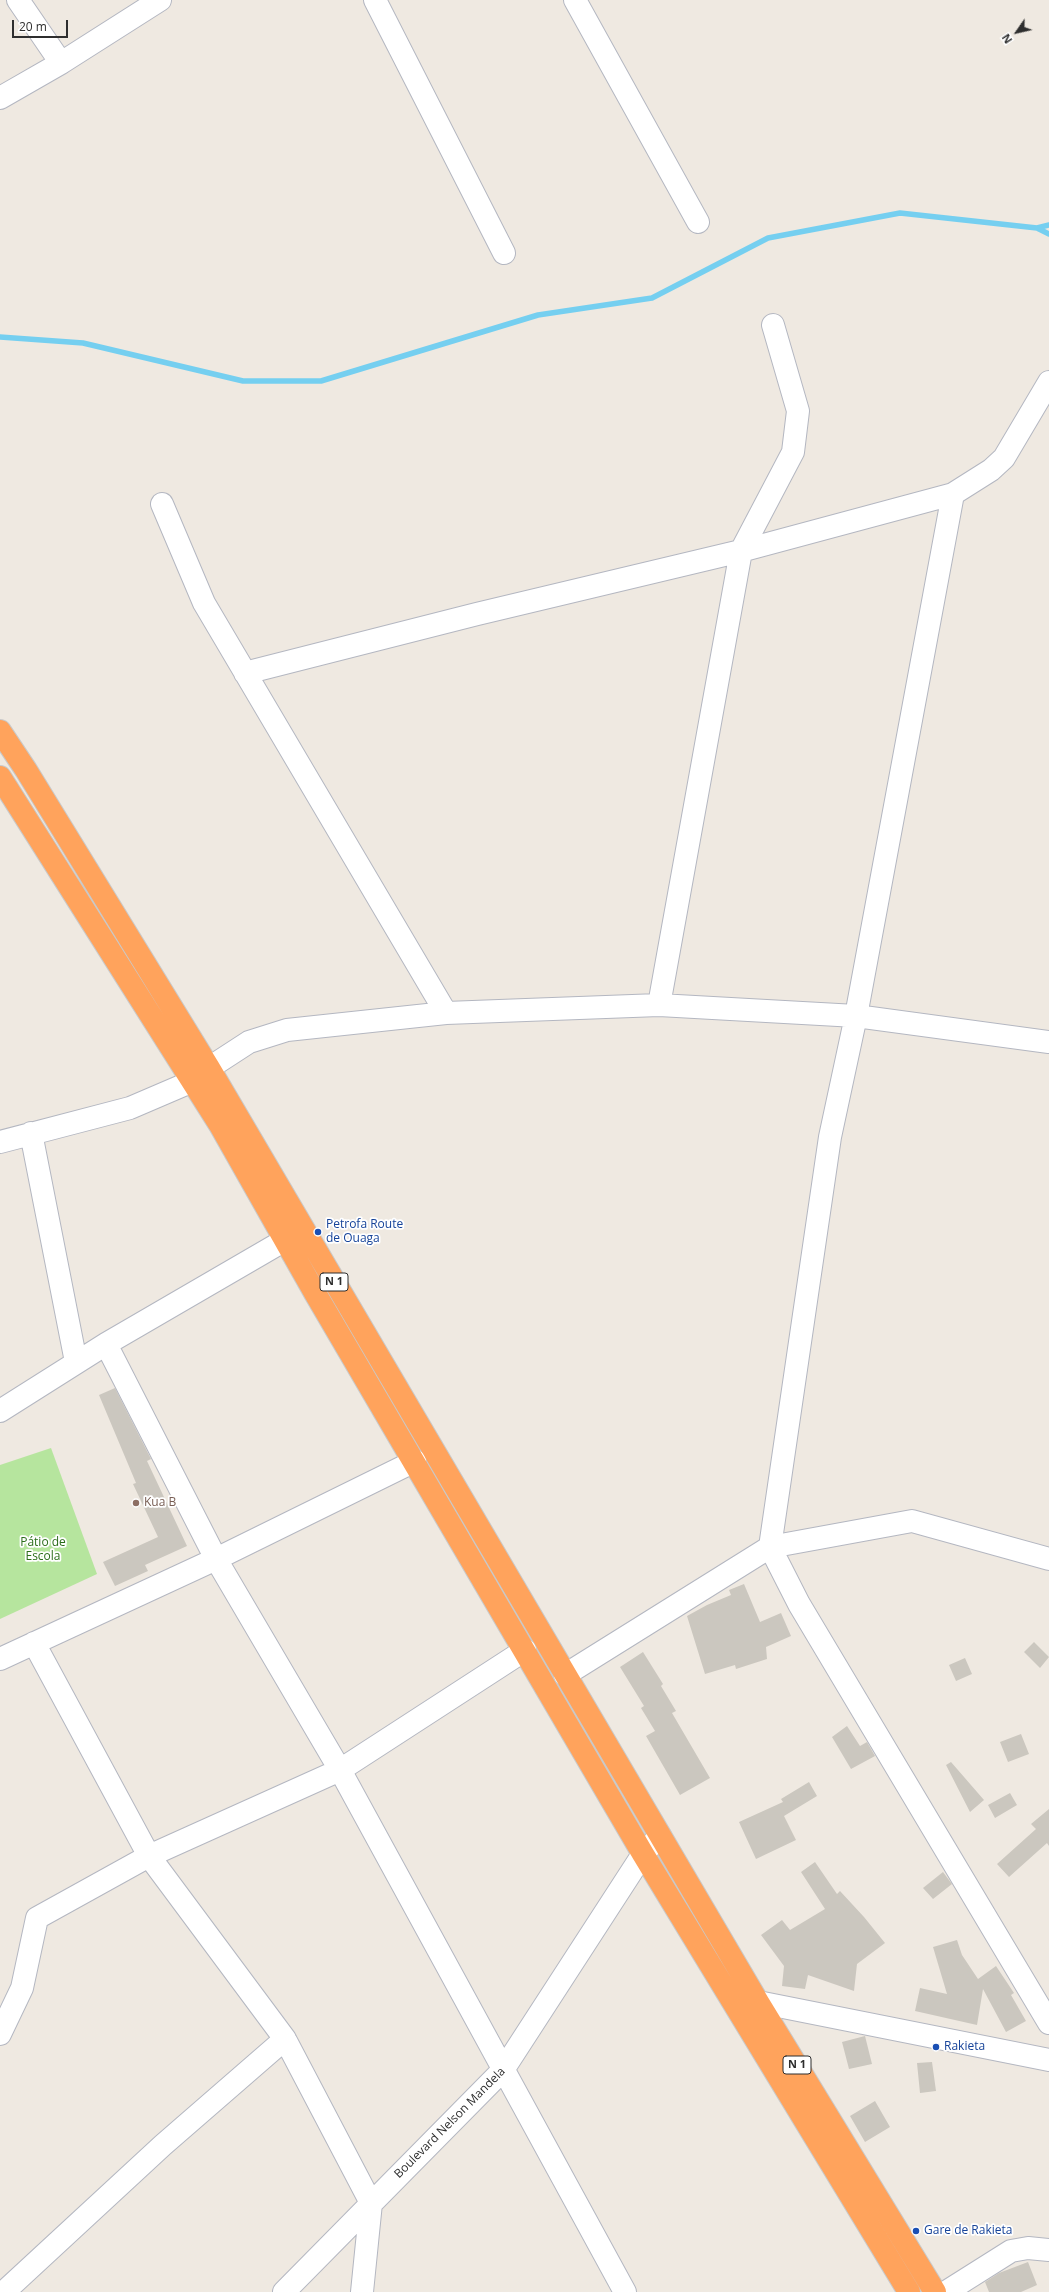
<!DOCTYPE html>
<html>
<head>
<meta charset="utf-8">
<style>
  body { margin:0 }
  #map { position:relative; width:1049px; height:2292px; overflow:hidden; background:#efe9e1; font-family:"Open Sans",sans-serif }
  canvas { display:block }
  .north { position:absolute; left:997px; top:12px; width:40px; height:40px; -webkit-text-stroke:3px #fff; paint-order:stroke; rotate:236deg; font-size:11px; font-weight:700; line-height:16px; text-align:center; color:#2e2e2e }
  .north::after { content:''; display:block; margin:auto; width:14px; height:18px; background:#2e2e2e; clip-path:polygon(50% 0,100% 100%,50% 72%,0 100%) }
  .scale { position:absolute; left:12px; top:20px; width:56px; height:18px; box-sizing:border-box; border:2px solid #2e2e2e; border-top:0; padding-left:5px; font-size:12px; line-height:14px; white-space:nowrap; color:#2e2e2e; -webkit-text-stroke:3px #fff; paint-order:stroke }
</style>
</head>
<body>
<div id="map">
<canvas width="1049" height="2292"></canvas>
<div class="north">N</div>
<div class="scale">20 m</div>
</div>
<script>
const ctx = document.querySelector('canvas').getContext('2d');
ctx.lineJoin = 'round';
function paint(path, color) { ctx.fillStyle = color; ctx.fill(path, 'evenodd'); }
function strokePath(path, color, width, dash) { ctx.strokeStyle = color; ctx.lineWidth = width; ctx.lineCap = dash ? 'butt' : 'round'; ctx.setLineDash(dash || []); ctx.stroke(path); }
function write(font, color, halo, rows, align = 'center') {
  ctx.font = font + ' "Open Sans",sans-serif'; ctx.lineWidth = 3.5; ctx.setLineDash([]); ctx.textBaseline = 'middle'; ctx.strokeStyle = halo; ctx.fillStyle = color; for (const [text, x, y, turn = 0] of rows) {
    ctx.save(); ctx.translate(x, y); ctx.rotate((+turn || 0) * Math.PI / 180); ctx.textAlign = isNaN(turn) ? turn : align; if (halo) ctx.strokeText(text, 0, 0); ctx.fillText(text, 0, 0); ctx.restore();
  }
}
const green = new Path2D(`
  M 51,1448 L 97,1574 L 0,1619 L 0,1465 Z`);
const stream = new Path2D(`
  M 1037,228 L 1049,234
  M 0,337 L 83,343 L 243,381 L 321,381 L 538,315 L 652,298 L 768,238 L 900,213 L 1037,228 L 1049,225`);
const building = new Path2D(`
  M 115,1388 L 151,1459 L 147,1461 L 187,1546 L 145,1565 L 148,1571 L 115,1586 L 103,1562 L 158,1537 L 133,1484 L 136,1483 L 99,1395 Z
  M 744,1584 L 760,1622 L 781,1613 L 791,1636 L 766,1647 L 767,1659 L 736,1669 L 735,1665 L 705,1674 L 687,1616 L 707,1605 L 731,1595 L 729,1590 Z
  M 1034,1642 L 1049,1657 L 1040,1668 L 1024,1652 Z
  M 643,1652 L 663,1684 L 661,1686 L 676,1711 L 672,1713 L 710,1778 L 680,1795 L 646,1736 L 655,1731 L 641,1708 L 644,1706 L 620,1667 Z
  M 965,1658 L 972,1674 L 956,1681 L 949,1665 Z
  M 847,1726 L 860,1746 L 867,1742 L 875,1756 L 851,1769 L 832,1737 Z
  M 1021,1734 L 1029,1754 L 1008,1762 L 1000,1742 Z
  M 951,1762 L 984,1800 L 970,1812 L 946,1765 Z
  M 809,1782 L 817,1796 L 784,1816 L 796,1840 L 756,1859 L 739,1822 L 783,1802 L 781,1799 Z
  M 1010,1793 L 1017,1805 L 995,1818 L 988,1805 Z
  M 1049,1809 L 1049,1846 L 1047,1843 L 1009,1877 L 997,1864 L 1036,1829 L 1031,1824 Z
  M 815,1862 L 837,1894 L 840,1891 L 864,1917 L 885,1943 L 857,1964 L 854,1991 L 808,1975 L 805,1989 L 782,1986 L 784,1966 L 761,1935 L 782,1920 L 790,1930 L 825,1909 L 801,1872 Z
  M 943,1872 L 952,1884 L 933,1899 L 923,1888 Z
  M 957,1940 L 962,1955 L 978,1979 L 996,1966 L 1014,1993 L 1011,1995 L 1026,2021 L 1006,2032 L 983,1989 L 977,2025 L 915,2011 L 920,1988 L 947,1994 L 933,1947 Z
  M 865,2036 L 872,2064 L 849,2069 L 842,2042 Z
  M 932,2062 L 936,2091 L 920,2093 L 917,2063 Z
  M 875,2101 L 890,2127 L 865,2142 L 850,2116 Z
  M 1028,2262 L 1037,2285 L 1021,2292 L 989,2292 L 985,2282 L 999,2273 Z`);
const minor = new Path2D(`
  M 18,0 L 61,63
  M 375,0 L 504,253
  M 575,0 L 698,222
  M 0,98 L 61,63 L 160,0
  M 953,494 L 856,1016 L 830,1137 L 770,1547 L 799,1604 L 1049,2023
  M 162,504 L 204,603 L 446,1013
  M 245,673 L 477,614 L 741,551 L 793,452 L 798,411 L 773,325
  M 659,1005 L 741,551 L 953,494 L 991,470 L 1004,458 L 1049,382
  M 209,1068 L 249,1042 L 287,1030 L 446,1013 L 659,1005 L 856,1016 L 1049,1042
  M 31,1133 L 76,1362
  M 0,1142 L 130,1108 L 193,1081
  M 106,1344 L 216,1559 L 340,1770 L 625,2292
  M 0,1411 L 106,1344 L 285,1240
  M 34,1643 L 149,1856 L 285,2039 L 371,2203 L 362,2292
  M 0,1659 L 216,1559 L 415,1461
  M 565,1675 L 770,1547 L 912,1521 L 1049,1559
  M 745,2008 L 758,2002 L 1049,2060
  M 0,2034 L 22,1988 L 37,1918 L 149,1856 L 340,1770 L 525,1650
  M 4,2292 L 163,2145 L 285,2039
  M 284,2292 L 503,2070 L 643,1854 L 660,1836
  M 946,2292 L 1011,2251 L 1028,2248 L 1049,2250`);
const highway = new Path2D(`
  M 0,731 L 26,770 L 209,1068 L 758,2002 L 935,2292
  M 0,777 L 220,1125 L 315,1293 L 643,1854 L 909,2292`);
const markers = [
  [318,1232,4,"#1a4fb4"],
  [136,1503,4,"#8d6e63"],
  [936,2047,4,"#1a4fb4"],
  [916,2231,4,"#1a4fb4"]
];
const shields = [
  [334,1282,28],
  [797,2065,28]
];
const shieldNames = [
  ["N 1",334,1282],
  ["N 1",797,2065]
];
const transitNames = [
  ["Petrofa Route",326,1225],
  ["de Ouaga",326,1239],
  ["Rakieta",944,2047],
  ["Gare de Rakieta",924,2231]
];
const educationNames = [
  ["Kua B",144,1503]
];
const parkNames = [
  ["Pátio de",43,1543],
  ["Escola",43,1557]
];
const streetNames = [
  ["Boulevard Nelson Mandela",450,2123,-45]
];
paint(green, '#b6e59e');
strokePath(stream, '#75cff0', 5.5);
paint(building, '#cbc7bf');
strokePath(minor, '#b4b7c1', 24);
strokePath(highway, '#c9c9c9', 24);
strokePath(minor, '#fff', 22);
strokePath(highway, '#ffa35c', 22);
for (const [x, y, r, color] of markers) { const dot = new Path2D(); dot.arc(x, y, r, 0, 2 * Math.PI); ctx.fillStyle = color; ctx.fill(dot); strokePath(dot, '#fff', 1.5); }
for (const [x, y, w] of shields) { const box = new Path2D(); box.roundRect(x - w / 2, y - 9, w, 18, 3); ctx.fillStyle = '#fff'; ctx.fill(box); strokePath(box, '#2e2e2e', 1); }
write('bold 11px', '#2e2e2e', null, shieldNames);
write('12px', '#164399', '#fff', transitNames, 'left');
write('12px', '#785e54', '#fff', educationNames, 'left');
write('12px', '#2c6e1b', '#fff', parkNames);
write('12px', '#2e2e2e', '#fff', streetNames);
</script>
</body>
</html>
